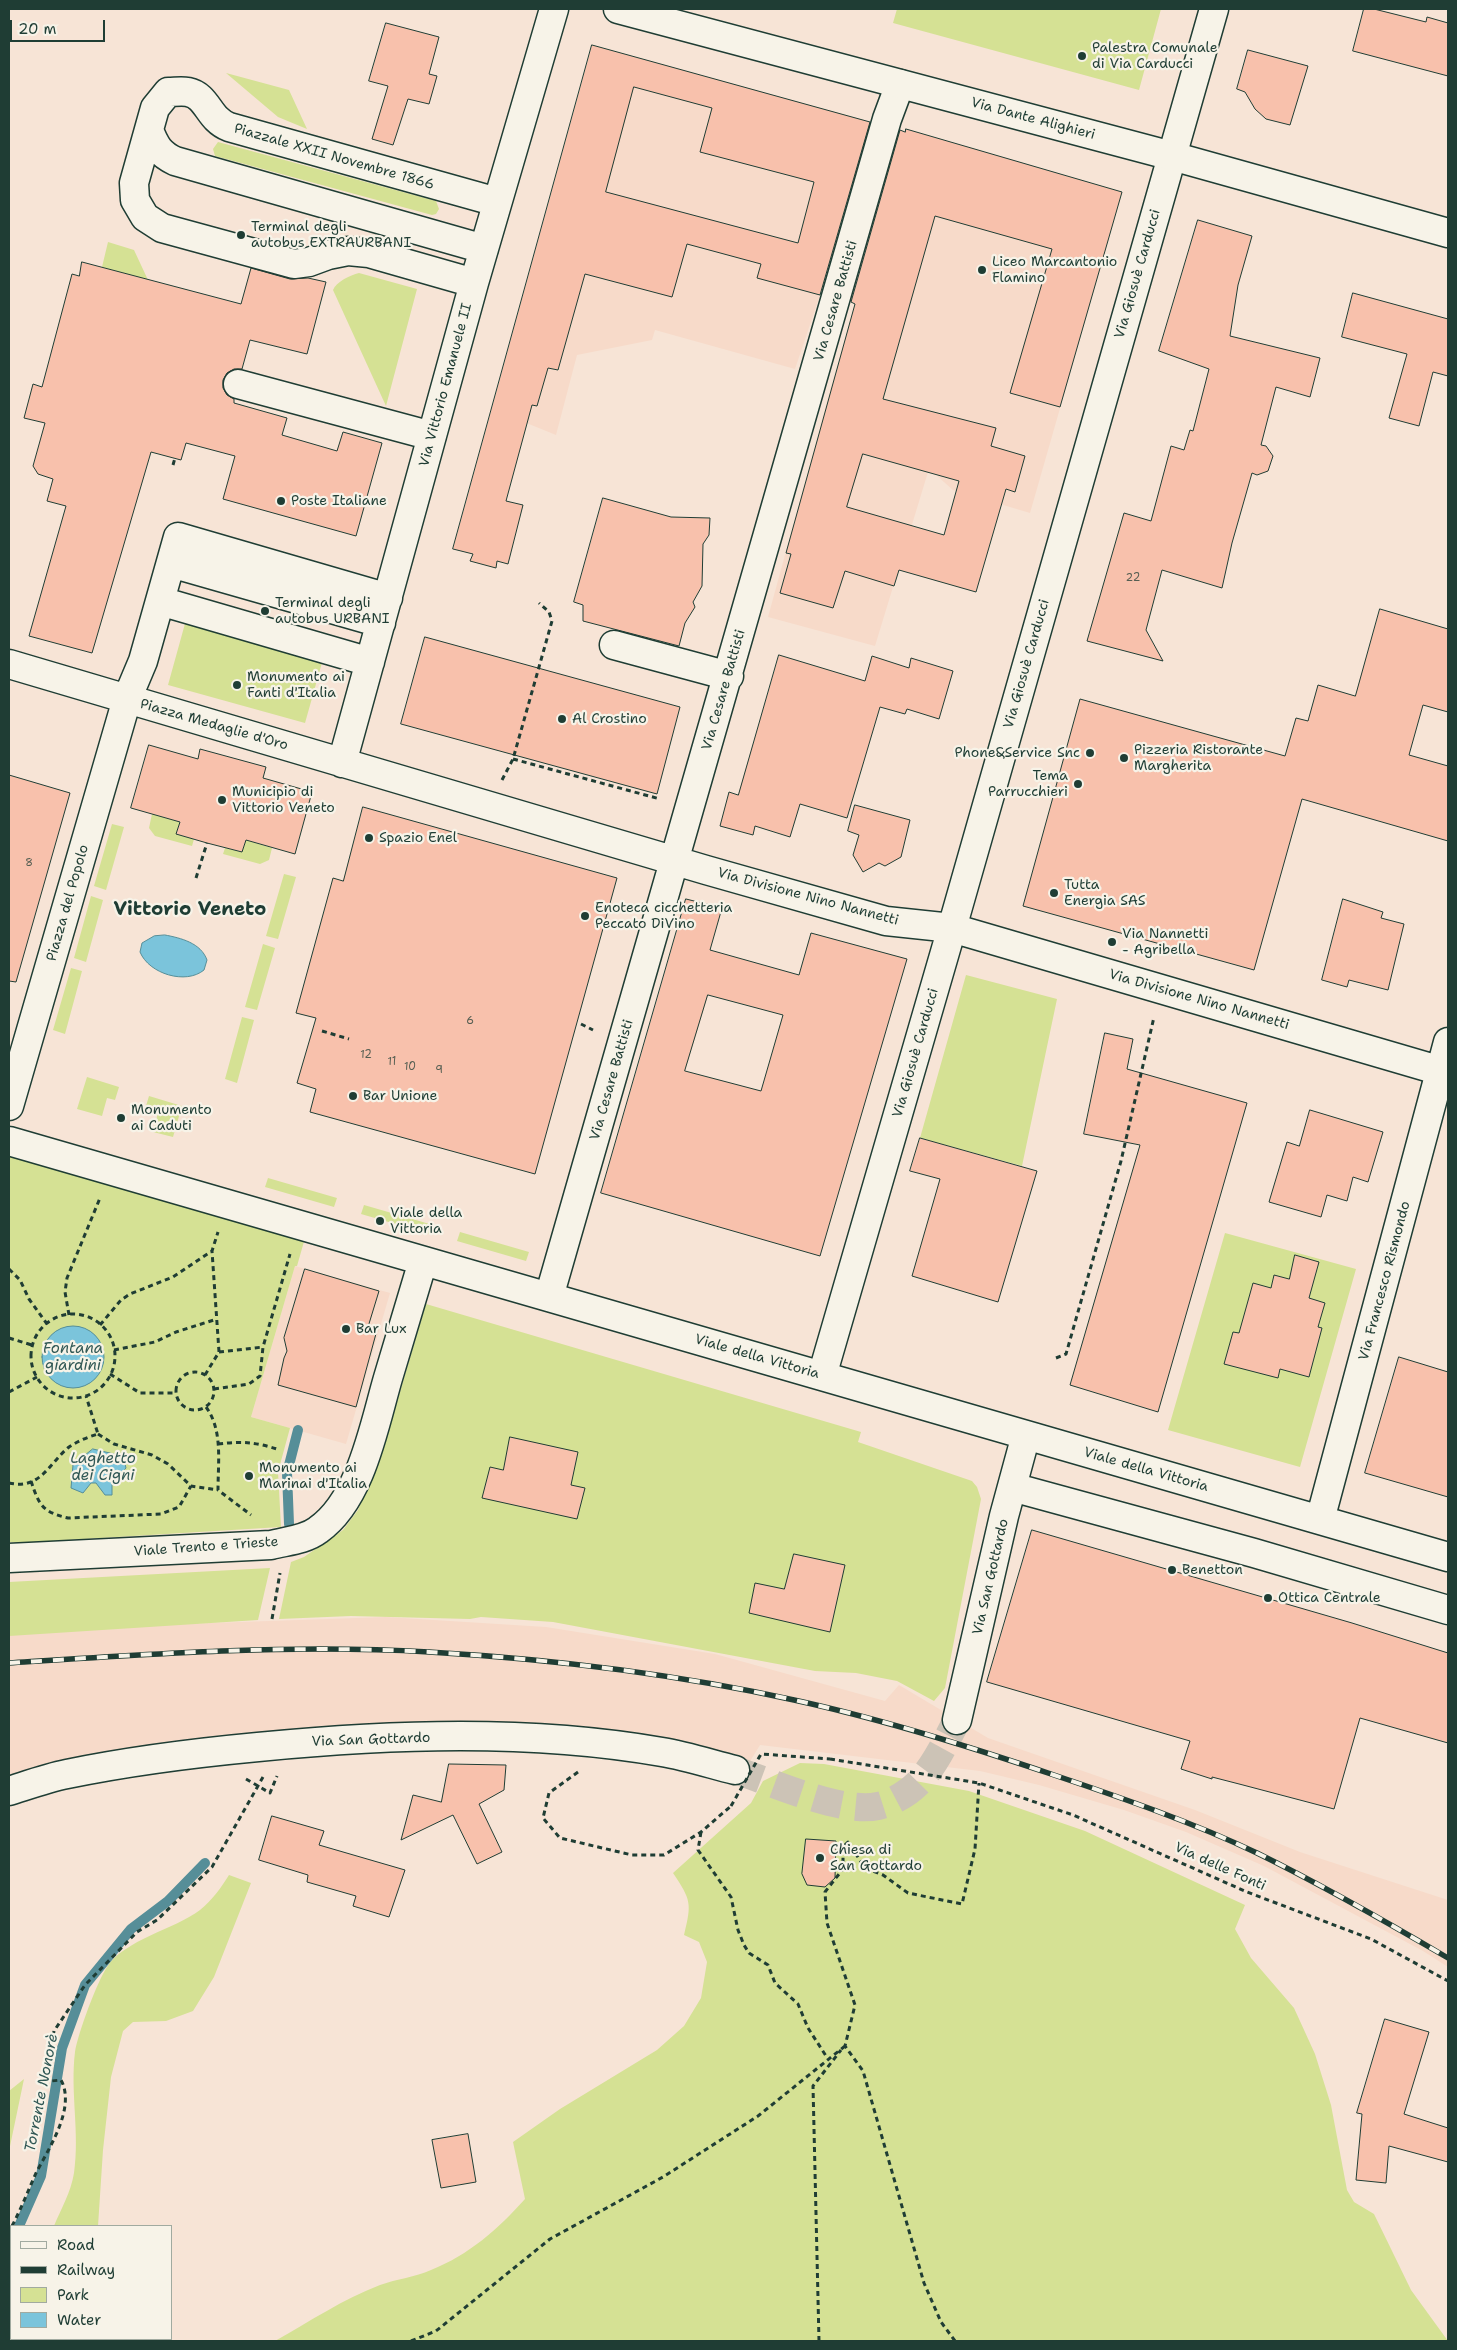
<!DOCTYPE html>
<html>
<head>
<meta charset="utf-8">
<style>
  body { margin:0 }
  #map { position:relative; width:1457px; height:2350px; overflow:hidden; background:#f7e4d6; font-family:"Shantell Sans",sans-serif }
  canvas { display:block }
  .frame { position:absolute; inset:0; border:10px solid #1f3d34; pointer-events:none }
  .legend { position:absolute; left:10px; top:2225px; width:162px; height:115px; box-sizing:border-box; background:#f7f3e8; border:1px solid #a1aaa0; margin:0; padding:6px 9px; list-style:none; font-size:15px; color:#1f3d34 }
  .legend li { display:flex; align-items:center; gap:10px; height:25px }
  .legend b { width:25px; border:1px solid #a1aaa0 }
  .scale { position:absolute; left:10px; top:20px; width:95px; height:22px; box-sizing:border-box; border:2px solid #1f3d34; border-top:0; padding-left:6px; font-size:15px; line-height:18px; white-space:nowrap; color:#1f3d34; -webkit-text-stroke:4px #f7f3e8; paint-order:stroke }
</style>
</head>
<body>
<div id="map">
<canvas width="1457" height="2350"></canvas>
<div class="frame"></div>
<ul class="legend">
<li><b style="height:6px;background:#f7f3e8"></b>Road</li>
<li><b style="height:6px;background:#1f3d34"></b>Railway</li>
<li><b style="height:14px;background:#d5e194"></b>Park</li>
<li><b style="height:14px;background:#7bc4db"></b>Water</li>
</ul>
<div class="scale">20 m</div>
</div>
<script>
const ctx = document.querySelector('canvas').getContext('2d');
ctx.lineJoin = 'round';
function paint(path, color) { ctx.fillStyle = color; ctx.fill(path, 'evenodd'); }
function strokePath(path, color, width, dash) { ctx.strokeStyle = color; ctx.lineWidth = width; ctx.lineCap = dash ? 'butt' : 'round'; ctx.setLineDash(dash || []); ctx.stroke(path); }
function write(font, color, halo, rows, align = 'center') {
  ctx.font = font + ' "Shantell Sans",sans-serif'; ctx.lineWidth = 4.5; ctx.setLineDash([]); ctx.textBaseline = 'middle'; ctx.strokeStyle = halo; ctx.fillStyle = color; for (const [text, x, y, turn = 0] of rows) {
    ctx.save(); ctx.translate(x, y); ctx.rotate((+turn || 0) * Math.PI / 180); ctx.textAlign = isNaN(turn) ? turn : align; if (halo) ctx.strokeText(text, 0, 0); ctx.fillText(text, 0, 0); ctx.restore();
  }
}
const built = new Path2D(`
  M 592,45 L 868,121 L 820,295 L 795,369 L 655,330 L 652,340 L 577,355 L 556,435 L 492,409 Z
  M 906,129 L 1122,192 L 1030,513 L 953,490 L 936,475 L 928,472 L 875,646 L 768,617 L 831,387 Z
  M 295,1266 L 390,1293 L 346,1444 L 251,1417 Z
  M 9,1582 L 181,1624 L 386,1617 L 546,1627 L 715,1654 L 885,1701 L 899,1685 L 988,1738 L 1195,1810 L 1300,1852 L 1448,1900 L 1448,1967 L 1423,1951 L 1264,1866 L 1186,1832 L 1124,1810 L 1039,1785 L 980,1771 L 760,1745 L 749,1763 L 706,1751 L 563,1731 L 9,1780 Z`);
const green = new Path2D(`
  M 897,9 L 1161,9 L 1139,90 L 893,23 Z
  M 226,73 L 289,90 L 307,129 L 278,117 Z
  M 218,142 L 436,201 L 439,209 L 436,214 L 432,215 L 215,156 L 213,149 Z
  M 108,242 L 134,250 L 148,280 L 102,267 Z
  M 359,273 L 417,289 L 386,406 L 333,290 C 336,282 350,275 359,273 Z
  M 186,620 L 323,659 L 305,723 L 168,685 Z
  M 152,814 L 180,822 L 176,834 L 194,839 L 192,846 L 155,836 L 149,828 Z
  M 112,824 L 124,827 L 106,890 L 94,886 Z
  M 246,840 L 272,848 L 269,860 L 260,864 L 223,854 L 225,848 L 242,852 Z
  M 284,874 L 296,877 L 278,939 L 266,936 Z
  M 91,896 L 103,900 L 86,962 L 74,958 Z
  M 263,944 L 275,948 L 257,1010 L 245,1007 Z
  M 71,968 L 82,971 L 65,1034 L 53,1030 Z
  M 966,975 L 1057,999 L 1022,1166 L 920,1138 Z
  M 242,1017 L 254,1020 L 237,1083 L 225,1079 Z
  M 87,1077 L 119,1087 L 115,1100 L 107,1098 L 102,1116 L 77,1109 Z
  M 149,1096 L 182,1106 L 173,1137 L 153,1132 L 159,1109 L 146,1106 Z
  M 9,1153 L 305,1238 L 297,1266 L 295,1266 L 251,1417 L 290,1428 L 278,1472 L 281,1527 L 19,1543 L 9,1542 Z
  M 268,1178 L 337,1198 L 334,1207 L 265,1187 Z
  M 364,1205 L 433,1225 L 430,1234 L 361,1214 Z
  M 460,1232 L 529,1252 L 526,1261 L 457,1241 Z
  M 1225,1233 L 1356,1269 L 1300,1467 L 1168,1430 Z
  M 426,1304 L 861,1432 L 858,1442 L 972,1481 L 977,1487 L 981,1499 L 945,1688 L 934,1701 L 897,1681 L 856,1673 L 815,1671 L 553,1622 L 481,1617 L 470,1619 L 351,1616 L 279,1619 L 291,1562 L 304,1557 L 343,1530 L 358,1510 L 383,1449 Z
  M 270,1568 L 258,1620 L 9,1636 L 9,1582 Z
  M 800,1763 L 824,1764 L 969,1791 L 1085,1831 L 1245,1905 L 1235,1929 L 1251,1958 L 1294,2008 L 1315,2054 L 1331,2105 L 1347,2190 L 1354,2202 L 1374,2214 L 1411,2290 L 1448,2341 L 275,2341 C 309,2322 343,2299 380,2285 C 397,2279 415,2277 431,2270 C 469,2255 498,2229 525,2199 L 513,2142 L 560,2109 L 657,2050 L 684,2026 L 701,1998 L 707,1962 L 699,1942 L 684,1935 C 692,1903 691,1900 673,1873 L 751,1803 L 763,1781 Z
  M 229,1875 L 251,1883 L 214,1977 L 193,2011 L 166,2021 L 133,2022 L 123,2031 L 111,2077 L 103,2150 L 98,2226 L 54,2226 C 61,2209 71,2192 74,2173 C 80,2133 70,2092 75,2052 C 78,2033 97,1982 107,1967 C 124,1940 175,1929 200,1910 C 212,1900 221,1888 229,1875 Z
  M 24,2079 L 9,2151 L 9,2091 Z
  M 11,2319 L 11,2339 L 83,2339 L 84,2341 L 9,2341 Z`);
const water = new Path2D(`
  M 165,935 C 181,938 201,943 207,960 L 204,970 C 186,985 149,974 140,952 L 142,943 L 154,936 Z
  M42 1357a31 31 0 1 1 62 0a31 31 0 1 1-62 0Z
  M 93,1449 L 114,1454 L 124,1460 L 126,1468 L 112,1483 L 112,1495 L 105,1495 L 96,1483 L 91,1483 L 83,1493 L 71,1488 L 73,1465 Z`);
const stream = new Path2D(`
  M 289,1524 L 287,1473 L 298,1430
  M 19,2226 L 41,2176 L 62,2048 L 85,1985 L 131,1929 L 168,1901 L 205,1863
  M 9,2246 L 11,2241`);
const building = new Path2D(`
  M 1364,9 L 1374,9 L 1426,22 L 1427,17 L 1448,23 L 1448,76 L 1353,51 Z
  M 386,23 L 439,37 L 429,74 L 437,76 L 429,104 L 408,99 L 393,145 L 372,139 L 388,86 L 369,81 Z
  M 592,45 L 870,122 L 820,295 L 757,278 L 761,264 L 687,244 L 672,297 L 585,274 L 558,370 L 548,368 L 537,406 L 532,405 L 506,501 L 523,505 L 508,564 L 497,561 L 496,568 L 470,561 L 473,554 L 453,549 ZM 634,87 L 712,108 L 700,152 L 814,182 L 798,243 L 606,192 Z
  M 1248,50 L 1308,66 L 1290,125 L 1266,119 L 1255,109 L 1245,92 L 1237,89 Z
  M 906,129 L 1122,192 L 1060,407 L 1010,393 L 1052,249 L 935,216 L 883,399 L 996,428 L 991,446 L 1025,456 L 1015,492 L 1006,489 L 976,592 L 899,570 L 894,586 L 845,571 L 833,608 L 780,593 L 791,554 L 786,553 L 855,304 L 851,302 L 900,130 L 905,132 ZM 863,454 L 959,481 L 944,535 L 847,507 Z
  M 1198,220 L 1252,236 L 1238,285 L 1230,336 L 1320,358 L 1310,397 L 1276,387 L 1261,445 L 1266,446 L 1273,456 L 1268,471 L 1257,475 L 1252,473 L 1232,543 L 1222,588 L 1162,570 L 1146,630 L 1163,661 L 1087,641 L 1124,513 L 1151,521 L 1171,446 L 1184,450 L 1190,430 L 1193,431 L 1209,369 L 1159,351 Z
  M 82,262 L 241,304 L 251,268 L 290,279 L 308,278 L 326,282 L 307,354 L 250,340 L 242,369 L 234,369 L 227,373 L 223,380 L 223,388 L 227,395 L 234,399 L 234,403 L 287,418 L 282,435 L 337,451 L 343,432 L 382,443 L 356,536 L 223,499 L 235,456 L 186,443 L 181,460 L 151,452 L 92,653 L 29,636 L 66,506 L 47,501 L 53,479 L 38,474 L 33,466 L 45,423 L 24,418 L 33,384 L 42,387 L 72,274 L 79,276 Z
  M 1353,293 L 1448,319 L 1448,376 L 1433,372 L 1419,426 L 1389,418 L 1407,354 L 1342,337 Z
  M 603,498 L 671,517 L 710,518 L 709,535 L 703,544 L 702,586 L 693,602 L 695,607 L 685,623 L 679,646 L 583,621 L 583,605 L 574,602 Z
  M 1380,609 L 1448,629 L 1448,712 L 1423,705 L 1409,755 L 1448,766 L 1448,841 L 1302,799 L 1254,970 L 1023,906 L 1080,699 L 1285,756 L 1296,718 L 1308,721 L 1318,685 L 1355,696 Z
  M 425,637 L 680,707 L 657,794 L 401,724 Z
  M 779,655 L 865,681 L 872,656 L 909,668 L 911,658 L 953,671 L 939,719 L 907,709 L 905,714 L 880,707 L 847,818 L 800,804 L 790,837 L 755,826 L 753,835 L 720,826 L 729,792 L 738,795 Z
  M 149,745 L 198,759 L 200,749 L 266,767 L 263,778 L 312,792 L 295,854 L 246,840 L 242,852 L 207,843 L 176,834 L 180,822 L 131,808 Z
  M 9,775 L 70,793 L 16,982 L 9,981 Z
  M 855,805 L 910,820 L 901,857 L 885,866 L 879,863 L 863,872 L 853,855 L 859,835 L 848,831 Z
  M 363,807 L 617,878 L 535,1174 L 310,1112 L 316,1089 L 297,1083 L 316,1018 L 296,1013 L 333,878 L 343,881 Z
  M 686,899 L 722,908 L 710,950 L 799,975 L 811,933 L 907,959 L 820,1256 L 601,1193 ZM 708,995 L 783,1015 L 761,1091 L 685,1071 Z
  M 1343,899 L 1383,912 L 1381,918 L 1404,924 L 1388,990 L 1349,980 L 1347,987 L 1322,980 Z
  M 1105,1033 L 1133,1039 L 1127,1069 L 1247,1103 L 1158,1412 L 1070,1385 L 1140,1145 L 1084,1134 Z
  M 1310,1110 L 1383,1132 L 1368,1182 L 1353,1177 L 1347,1201 L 1327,1195 L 1321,1217 L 1269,1202 L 1287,1142 L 1299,1146 Z
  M 920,1138 L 1037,1171 L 998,1302 L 912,1276 L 940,1179 L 910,1171 Z
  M 1295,1255 L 1319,1262 L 1309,1298 L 1325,1303 L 1318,1327 L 1322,1328 L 1309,1377 L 1280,1369 L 1278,1378 L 1224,1364 L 1233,1332 L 1239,1333 L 1253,1283 L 1271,1288 L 1274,1275 L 1289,1279 Z
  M 305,1269 L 379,1291 L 368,1327 L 377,1330 L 356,1407 L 278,1385 L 284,1358 L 287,1351 L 284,1338 Z
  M 1399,1357 L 1448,1372 L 1448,1497 L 1365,1473 Z
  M 510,1437 L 578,1452 L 571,1485 L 585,1488 L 577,1519 L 482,1498 L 490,1467 L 503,1470 Z
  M 1032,1530 L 1352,1623 L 1448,1653 L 1448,1743 L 1360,1718 L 1334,1809 L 1243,1785 L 1212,1777 L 1212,1779 L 1181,1769 L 1190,1741 L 987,1682 Z
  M 794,1554 L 845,1565 L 830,1632 L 749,1613 L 755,1583 L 784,1589 Z
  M 449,1764 L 506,1765 L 504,1790 L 479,1804 L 502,1852 L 477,1864 L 453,1815 L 401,1840 L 413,1795 L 441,1802 Z
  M 272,1816 L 324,1831 L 319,1845 L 405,1870 L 389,1917 L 353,1906 L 356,1896 L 307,1882 L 308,1875 L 259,1860 Z
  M 806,1839 L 836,1841 L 835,1878 L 825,1887 L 807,1885 L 802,1874 Z
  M 1385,2019 L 1429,2032 L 1404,2114 L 1448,2128 L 1448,2162 L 1389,2146 L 1386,2183 L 1356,2180 L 1362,2114 L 1357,2113 Z
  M 468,2134 L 476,2182 L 441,2188 L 432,2140 Z`);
const minorTunnel = new Path2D(`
  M 735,1770 C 771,1782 842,1814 878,1806 C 892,1803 910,1792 920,1781 C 936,1763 946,1741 957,1720`);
const path = new Path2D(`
  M 173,465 L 175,458
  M 513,759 L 660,799
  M 502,780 L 513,759 L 552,621 L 549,612 L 539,603
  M 196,878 L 207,843
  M 581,1024 L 593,1030
  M 322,1031 L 349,1039
  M 9,1269 L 20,1280 L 29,1299 L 47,1324
  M31 1356a42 42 0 1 1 84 0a42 42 0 1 1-84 0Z
  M 69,1315 L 65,1292 L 67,1278 L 100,1198
  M 100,1325 L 121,1300 L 130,1294 L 173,1277 L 212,1251 L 218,1232
  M 9,1338 L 32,1345
  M 114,1350 L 155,1342 L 176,1332 L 217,1319
  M 219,1352 L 263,1347
  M 1056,1358 L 1066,1354 L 1121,1161 L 1154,1017
  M176 1391a19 19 0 1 1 38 0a19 19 0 1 1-38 0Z
  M 110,1374 L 140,1393 L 176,1393
  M 205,1375 L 219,1352 L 212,1251
  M 214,1389 L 249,1384 L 260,1376 L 263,1347 L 290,1254
  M 9,1392 L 37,1377
  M 206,1407 C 223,1430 218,1462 218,1490 L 251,1515
  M 98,1434 L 114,1444 L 152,1455 L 168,1464 L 191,1486 L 218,1490
  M 218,1444 C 243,1441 256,1442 280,1450
  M 31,1481 C 39,1505 42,1512 68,1518 L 161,1514 L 179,1507 L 191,1486
  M 9,1483 C 41,1490 49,1463 69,1447 C 78,1441 88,1437 98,1434 L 86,1396
  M 272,1619 L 280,1573
  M 830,1759 L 979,1783 L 1073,1815 L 1247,1892 L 1371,1939 L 1448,1981
  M 578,1772 L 549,1793 L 543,1818 L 560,1838 L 632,1855 L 664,1855 L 701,1832 L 731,1806
  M 246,1779 L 270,1793 L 277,1776
  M 701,1832 L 698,1850 L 731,1897 L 738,1930 L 744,1945 L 749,1953 L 768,1965 L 775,1983 L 798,2004 L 808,2028 L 828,2059
  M 12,2226 C 21,2209 28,2191 36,2173 C 49,2148 76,2108 61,2080 L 51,2081 L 46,2076 L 54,2031 L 85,1985 L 137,1932 L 157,1920 L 212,1867 L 263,1777
  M 9,2234 L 11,2229
  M 411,2341 L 436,2331 L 550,2239 L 663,2177 L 758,2116 L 845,2046
  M 819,2341 L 813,2086 L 841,2050
  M 955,2341 L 941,2322 L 924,2283 L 863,2071 L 845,2046 L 855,2005 L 827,1923 L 825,1892 L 843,1869 L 843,1847 L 848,1842 L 865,1868 L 883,1875 L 908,1893 L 962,1904 L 975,1849 L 979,1783`);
const minor = new Path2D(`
  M 149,130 C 155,146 160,154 175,161 L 484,249
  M 474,283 L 369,253 L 348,251 L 328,255 L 309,262 L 294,264 L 162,228 L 145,217 L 135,200 L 134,183 L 155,108 L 168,92 C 174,92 182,91 188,92 C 208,96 208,119 229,127 L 497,202
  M 238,384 L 432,436
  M 171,563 L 381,623
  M 160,601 L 370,662
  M 614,645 L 729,676
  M 9,664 L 706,870 L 886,921 L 952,928 L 1448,1073
  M 342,763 L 474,283 L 554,9
  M 9,1106 L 127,699 L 143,661 L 178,537 L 388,598
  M 9,1141 L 1448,1557
  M 549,1297 L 887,119 L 900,84
  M 822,1376 L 952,928 L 1214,9
  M 1012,1487 L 1254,1553 L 1448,1610
  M 1320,1520 L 1448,1042
  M 9,1558 L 271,1545 C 286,1541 305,1540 318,1530 C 361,1500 374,1426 388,1378 C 400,1339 411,1300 423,1261
  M 957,1720 L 1004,1516 L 1026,1435
  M 9,1791 C 28,1785 47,1778 67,1774 C 130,1761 194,1753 258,1747 C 391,1734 530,1729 662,1752 C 686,1756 711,1764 735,1770`);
const major = new Path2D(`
  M 618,9 L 1172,156 L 1448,233`);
const rail = new Path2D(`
  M 9,1663 C 149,1654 289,1644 429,1652 C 550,1659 676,1674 794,1700 C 882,1719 968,1746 1054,1775 C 1122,1798 1192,1822 1257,1853 C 1322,1885 1385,1921 1448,1958`);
const pathBridge = new Path2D(`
  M 731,1806 L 761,1754 L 830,1759`);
const markers = [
  [1082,56,5,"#1f3d34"],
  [241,235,5,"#1f3d34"],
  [982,270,5,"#1f3d34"],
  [281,501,5,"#1f3d34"],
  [265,611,5,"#1f3d34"],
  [237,685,5,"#1f3d34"],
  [562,719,5,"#1f3d34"],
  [1090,753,5,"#1f3d34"],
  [1124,758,5,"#1f3d34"],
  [1078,784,5,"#1f3d34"],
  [222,800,5,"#1f3d34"],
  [369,838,5,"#1f3d34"],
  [1054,893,5,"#1f3d34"],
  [585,916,5,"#1f3d34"],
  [1112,942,5,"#1f3d34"],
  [353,1096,5,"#1f3d34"],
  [121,1118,5,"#1f3d34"],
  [380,1221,5,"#1f3d34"],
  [346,1329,5,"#1f3d34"],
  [249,1476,5,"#1f3d34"],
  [1172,1570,5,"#1f3d34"],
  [1268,1598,5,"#1f3d34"],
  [820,1858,5,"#1f3d34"]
];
const numberNames = [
  ["22",1133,578],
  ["8",29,863],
  ["6",470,1021],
  ["12",366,1055],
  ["11",392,1062],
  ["10",410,1067],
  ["9",439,1070]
];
const poiNames = [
  ["Palestra Comunale",1092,48],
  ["di Via Carducci",1092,64],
  ["Terminal degli",251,227],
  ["autobus EXTRAURBANI",251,243],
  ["Liceo Marcantonio",992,262],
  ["Flamino",992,278],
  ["Poste Italiane",291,501],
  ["Terminal degli",275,603],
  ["autobus URBANI",275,619],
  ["Monumento ai",247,677],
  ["Fanti d'Italia",247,693],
  ["Al Crostino",572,719],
  ["Pizzeria Ristorante",1134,750],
  ["Margherita",1134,766],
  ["Phone&Service Snc",1080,753,"right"],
  ["Tema",1068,776,"right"],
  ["Parrucchieri",1068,792,"right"],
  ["Municipio di",232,792],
  ["Vittorio Veneto",232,808],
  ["Spazio Enel",379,838],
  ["Tutta",1064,885],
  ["Energia SAS",1064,901],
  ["Enoteca cicchetteria",595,908],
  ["Peccato DiVino",595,924],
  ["Via Nannetti",1122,934],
  ["- Agribella",1122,950],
  ["Bar Unione",363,1096],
  ["Monumento",131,1110],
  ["ai Caduti",131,1126],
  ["Viale della",390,1213],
  ["Vittoria",390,1229],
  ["Bar Lux",356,1329],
  ["Monumento ai",259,1468],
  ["Marinai d'Italia",259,1484],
  ["Benetton",1182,1570],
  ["Ottica Centrale",1278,1598],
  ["Chiesa di",830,1850],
  ["San Gottardo",830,1866]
];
const streetNames = [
  ["Via Dante Alighieri",1033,119,15],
  ["Piazzale XXII Novembre 1866",334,157,16],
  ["Via Giosuè Carducci",1138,274,-74],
  ["Via Cesare Battisti",836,301,-74],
  ["Via Vittorio Emanuele II",446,385,-75],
  ["Via Giosuè Carducci",1027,664,-74],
  ["Via Cesare Battisti",724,690,-74],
  ["Piazza Medaglie d'Oro",214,725,16],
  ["Via Divisione Nino Nannetti",808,897,15],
  ["Piazza del Popolo",68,903,-74],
  ["Via Divisione Nino Nannetti",1199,1000,16],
  ["Via Giosuè Carducci",916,1053,-74],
  ["Via Cesare Battisti",612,1080,-74],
  ["Via Francesco Rismondo",1385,1281,-75],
  ["Viale della Vittoria",757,1357,16],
  ["Viale della Vittoria",1146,1470,16],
  ["Viale Trento e Trieste",206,1547,-4],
  ["Via San Gottardo",991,1577,-77],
  ["Via San Gottardo",371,1740,-2],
  ["Via delle Fonti",1220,1867,24]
];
const waterNames = [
  ["Fontana",73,1349],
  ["giardini",73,1366],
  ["Laghetto",103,1459],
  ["dei Cigni",103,1476],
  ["Torrente Nonorè",42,2093,-79]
];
const districtNames = [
  ["Vittorio Veneto",190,910]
];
paint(built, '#f7dac9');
paint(green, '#d5e194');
paint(water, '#7bc4db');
strokePath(water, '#568e98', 1);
strokePath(stream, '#568e98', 10);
paint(building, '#f8c1ac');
strokePath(building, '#1f3d34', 1);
strokePath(minorTunnel, '#ccc3b6', 28, [28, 14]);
strokePath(minor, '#1f3d34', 31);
strokePath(major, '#1f3d34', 31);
strokePath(path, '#1f3d34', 3, [5, 4]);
strokePath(minor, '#f7f3e8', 28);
strokePath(major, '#f7f3e8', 28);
strokePath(rail, '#1f3d34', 5.5);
strokePath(rail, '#f7f3e8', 4, [11]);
strokePath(pathBridge, '#1f3d34', 3, [5, 4]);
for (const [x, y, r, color] of markers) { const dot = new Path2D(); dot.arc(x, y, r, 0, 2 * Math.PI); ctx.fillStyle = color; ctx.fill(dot); strokePath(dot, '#f7f3e8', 2); }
write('11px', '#555e52', null, numberNames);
write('14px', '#1f3d34', '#f7f3e8', poiNames, 'left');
write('14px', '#1f3d34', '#f7f3e8', streetNames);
write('italic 15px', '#315855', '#f7f3e8', waterNames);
write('bold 19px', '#1f3d34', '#f7f3e8', districtNames);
</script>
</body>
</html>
